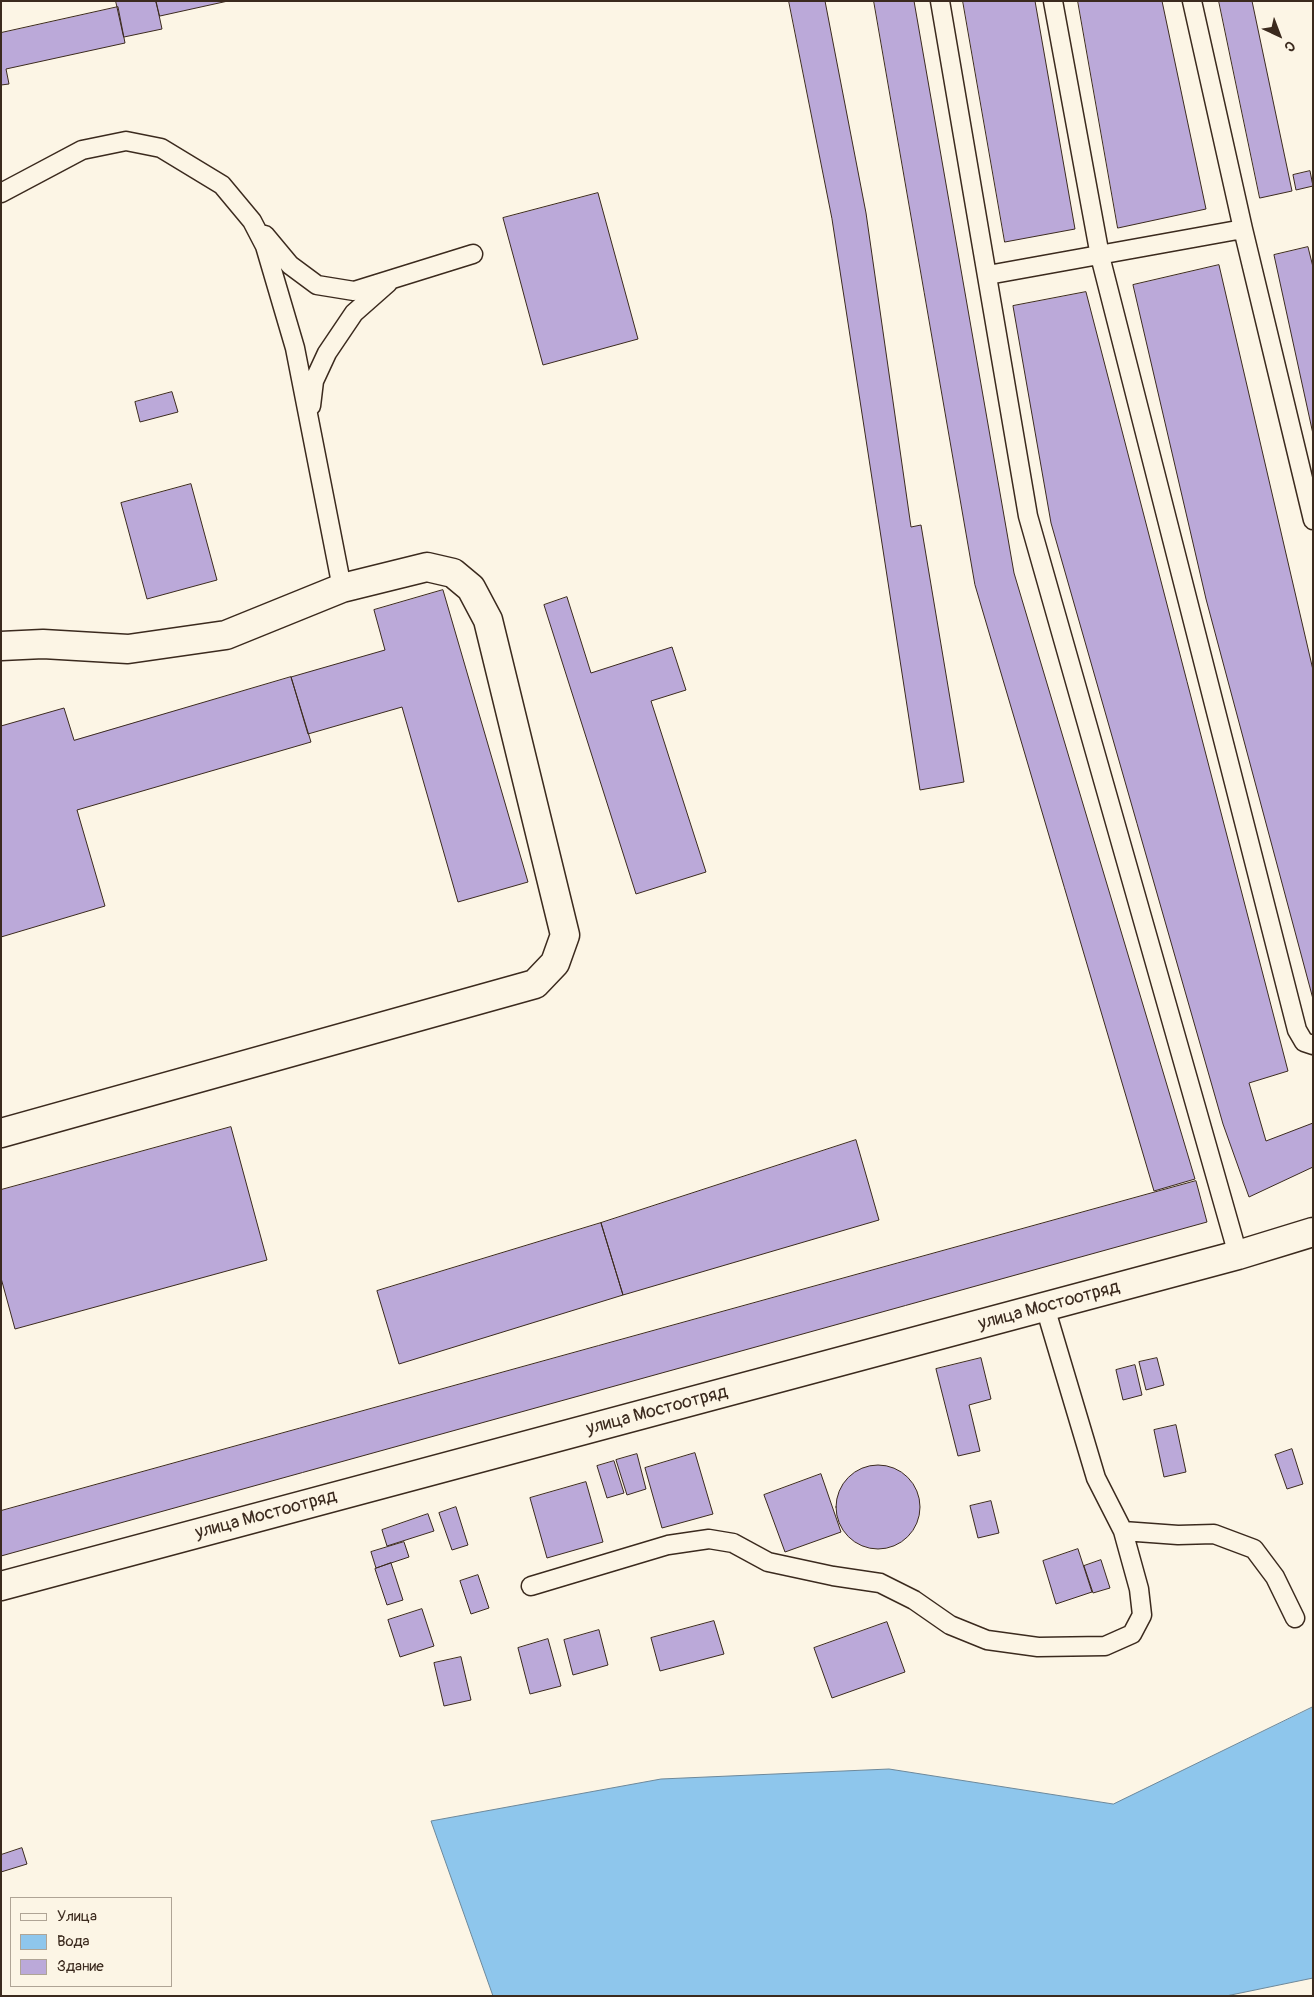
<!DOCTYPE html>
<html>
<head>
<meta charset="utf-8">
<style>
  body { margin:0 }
  #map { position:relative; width:1314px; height:1997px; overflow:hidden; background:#fcf5e5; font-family:Pangolin,sans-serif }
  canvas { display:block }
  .frame { position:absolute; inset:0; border:2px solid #3b2a1e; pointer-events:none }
  .legend { position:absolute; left:10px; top:1897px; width:162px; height:90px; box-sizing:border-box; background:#fcf5e5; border:1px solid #afa495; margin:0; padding:6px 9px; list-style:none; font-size:15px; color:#3b2a1e }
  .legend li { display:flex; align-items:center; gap:10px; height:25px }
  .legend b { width:25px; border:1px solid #afa495 }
  .north { position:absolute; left:1254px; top:10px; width:50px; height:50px; -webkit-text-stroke:4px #fcf5e5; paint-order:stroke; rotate:137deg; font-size:14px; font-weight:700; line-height:20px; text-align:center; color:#3b2a1e }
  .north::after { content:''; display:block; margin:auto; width:18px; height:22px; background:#3b2a1e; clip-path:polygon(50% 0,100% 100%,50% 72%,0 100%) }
</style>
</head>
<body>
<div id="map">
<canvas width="1314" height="1997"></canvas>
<div class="frame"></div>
<ul class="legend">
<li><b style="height:6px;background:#fcf5e5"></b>Улица</li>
<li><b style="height:14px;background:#8ec6ec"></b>Вода</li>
<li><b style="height:14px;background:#bba9d9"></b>Здание</li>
</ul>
<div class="north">С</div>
</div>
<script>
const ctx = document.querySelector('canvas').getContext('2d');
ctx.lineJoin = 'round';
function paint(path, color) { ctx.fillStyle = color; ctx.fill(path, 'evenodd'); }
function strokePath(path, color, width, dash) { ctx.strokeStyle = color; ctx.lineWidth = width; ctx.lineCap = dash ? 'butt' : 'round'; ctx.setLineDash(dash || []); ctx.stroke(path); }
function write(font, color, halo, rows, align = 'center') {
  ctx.font = font + ' Pangolin,sans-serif'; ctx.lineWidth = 4; ctx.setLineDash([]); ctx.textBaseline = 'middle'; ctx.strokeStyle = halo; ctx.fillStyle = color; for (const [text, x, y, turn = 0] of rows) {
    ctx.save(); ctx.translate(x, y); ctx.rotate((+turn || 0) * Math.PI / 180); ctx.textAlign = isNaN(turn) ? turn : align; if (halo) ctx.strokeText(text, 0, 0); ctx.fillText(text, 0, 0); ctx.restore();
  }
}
const water = new Path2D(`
  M 1313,1707 L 1313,1978 L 1226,1996 L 493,1996 L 431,1821 L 661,1779 L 889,1769 L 1113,1804 Z`);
const building = new Path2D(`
  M 116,1 L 156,1 L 162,29 L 124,37 Z
  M 156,1 L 228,1 L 160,16 Z
  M 789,1 L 825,1 L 866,213 L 911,527 L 921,525 L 964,782 L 920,790 L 832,219 Z
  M 874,1 L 914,1 L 1014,573 L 1195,1179 L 1154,1191 L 975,585 Z
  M 963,1 L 1035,1 L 1075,229 L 1005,242 Z
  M 1078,1 L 1162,1 L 1206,209 L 1118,228 Z
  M 1219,1 L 1252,1 L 1292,191 L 1260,198 Z
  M 118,7 L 125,43 L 6,69 L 9,84 L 1,85 L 1,33 Z
  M 1310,171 L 1313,186 L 1296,190 L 1293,175 Z
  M 598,193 L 638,339 L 543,365 L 503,218 Z
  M 1308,247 L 1313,267 L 1313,434 L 1274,255 Z
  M 1219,265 L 1313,670 L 1313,999 L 1206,599 L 1133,285 Z
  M 1086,292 L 1288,1071 L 1249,1083 L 1266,1141 L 1313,1123 L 1313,1167 L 1249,1197 L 1223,1124 L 1051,523 L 1013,306 Z
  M 172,392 L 178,412 L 140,422 L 135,402 Z
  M 191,484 L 217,580 L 147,599 L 121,503 Z
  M 443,590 L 528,882 L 458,902 L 402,707 L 308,734 L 291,677 L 385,650 L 374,610 Z
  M 567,597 L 591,673 L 672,647 L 686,690 L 651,701 L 706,872 L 636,894 L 544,605 Z
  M 291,677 L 311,742 L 77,810 L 105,906 L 1,937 L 1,726 L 64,708 L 74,740 Z
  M 231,1127 L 267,1260 L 15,1329 L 1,1278 L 1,1190 Z
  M 856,1140 L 879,1220 L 623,1295 L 601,1223 Z
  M 1196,1181 L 1207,1222 L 1,1556 L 1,1511 Z
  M 601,1223 L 623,1295 L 399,1364 L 377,1291 Z
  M 981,1358 L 991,1399 L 969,1405 L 980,1451 L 958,1456 L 936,1369 Z
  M 1157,1358 L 1164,1385 L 1146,1390 L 1139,1362 Z
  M 1135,1365 L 1142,1395 L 1123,1400 L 1116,1370 Z
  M 1176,1425 L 1186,1472 L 1164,1477 L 1154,1430 Z
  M 1292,1449 L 1303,1484 L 1287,1489 L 1275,1455 Z
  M 695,1453 L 713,1514 L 662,1528 L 645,1468 Z
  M 637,1454 L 646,1489 L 627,1495 L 616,1460 Z
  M 614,1461 L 624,1493 L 607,1498 L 597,1466 Z
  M836 1507a42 42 0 1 1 84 0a42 42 0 1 1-84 0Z
  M 821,1474 L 841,1532 L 785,1552 L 764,1495 Z
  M 586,1482 L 603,1542 L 547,1558 L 530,1498 Z
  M 991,1501 L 999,1533 L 978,1538 L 970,1506 Z
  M 456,1507 L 468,1545 L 452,1550 L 439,1513 Z
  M 428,1514 L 434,1531 L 387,1546 L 382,1530 Z
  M 404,1542 L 409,1557 L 376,1568 L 371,1552 Z
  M 1078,1549 L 1092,1592 L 1056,1604 L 1043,1561 Z
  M 1101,1560 L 1110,1588 L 1093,1593 L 1084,1566 Z
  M 391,1563 L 403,1600 L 387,1605 L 375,1569 Z
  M 478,1575 L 489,1608 L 471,1614 L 460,1581 Z
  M 422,1609 L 434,1646 L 400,1657 L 388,1620 Z
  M 714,1621 L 724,1654 L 660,1671 L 651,1638 Z
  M 887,1622 L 905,1672 L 832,1698 L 814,1648 Z
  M 599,1630 L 608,1665 L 573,1675 L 564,1640 Z
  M 548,1639 L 561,1686 L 530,1694 L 518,1648 Z
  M 461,1657 L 471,1700 L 444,1706 L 434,1663 Z
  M 22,1848 L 27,1864 L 1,1872 L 1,1855 Z`);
const lane = new Path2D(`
  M 940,1 L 1028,516 L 1238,1255
  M 1053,1 L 1100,256 L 1297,1030 L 1304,1042 L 1313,1045
  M 1192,1 L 1243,229 L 1313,520
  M 1,193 L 82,150 L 126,141 L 161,148 L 222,185 L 252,221 L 265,246 L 295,348 L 342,588
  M 265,235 L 290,265 L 317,285 L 354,291 L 473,254
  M 988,275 L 1243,229
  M 311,406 L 314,381 L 327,353 L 354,313 L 388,283
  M 1045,1307 L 1096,1478 L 1123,1531 L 1178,1535 L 1214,1534 L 1254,1549 L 1275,1577 L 1295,1618
  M 531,1586 L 668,1545 L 709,1539 L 733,1543 L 768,1562 L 833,1576 L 880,1583 L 914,1600 L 950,1625 L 987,1640 L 1038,1647 L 1105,1646 L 1132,1634 L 1142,1615 L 1139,1589 L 1123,1531`);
const street = new Path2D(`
  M 1,646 L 43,644 L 128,649 L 226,635 L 342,588 L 427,567 L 453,573 L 471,588 L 488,620 L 565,935 L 555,963 L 535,984 L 1,1133
  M 1,1586 L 1238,1255 L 1313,1232`);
const streetNames = [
  ["улица Мостоотряд",1049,1306,-15],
  ["улица Мостоотряд",657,1411,-15],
  ["улица Мостоотряд",266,1515,-15]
];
paint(water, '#8ec6ec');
strokePath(water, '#6d889a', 1);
paint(building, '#bba9d9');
strokePath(building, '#3b2a1e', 1);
strokePath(lane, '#3b2a1e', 21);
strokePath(street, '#3b2a1e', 31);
strokePath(lane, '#fcf5e5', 18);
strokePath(street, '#fcf5e5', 28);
write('18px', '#3b2a1e', '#fcf5e5', streetNames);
</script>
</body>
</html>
